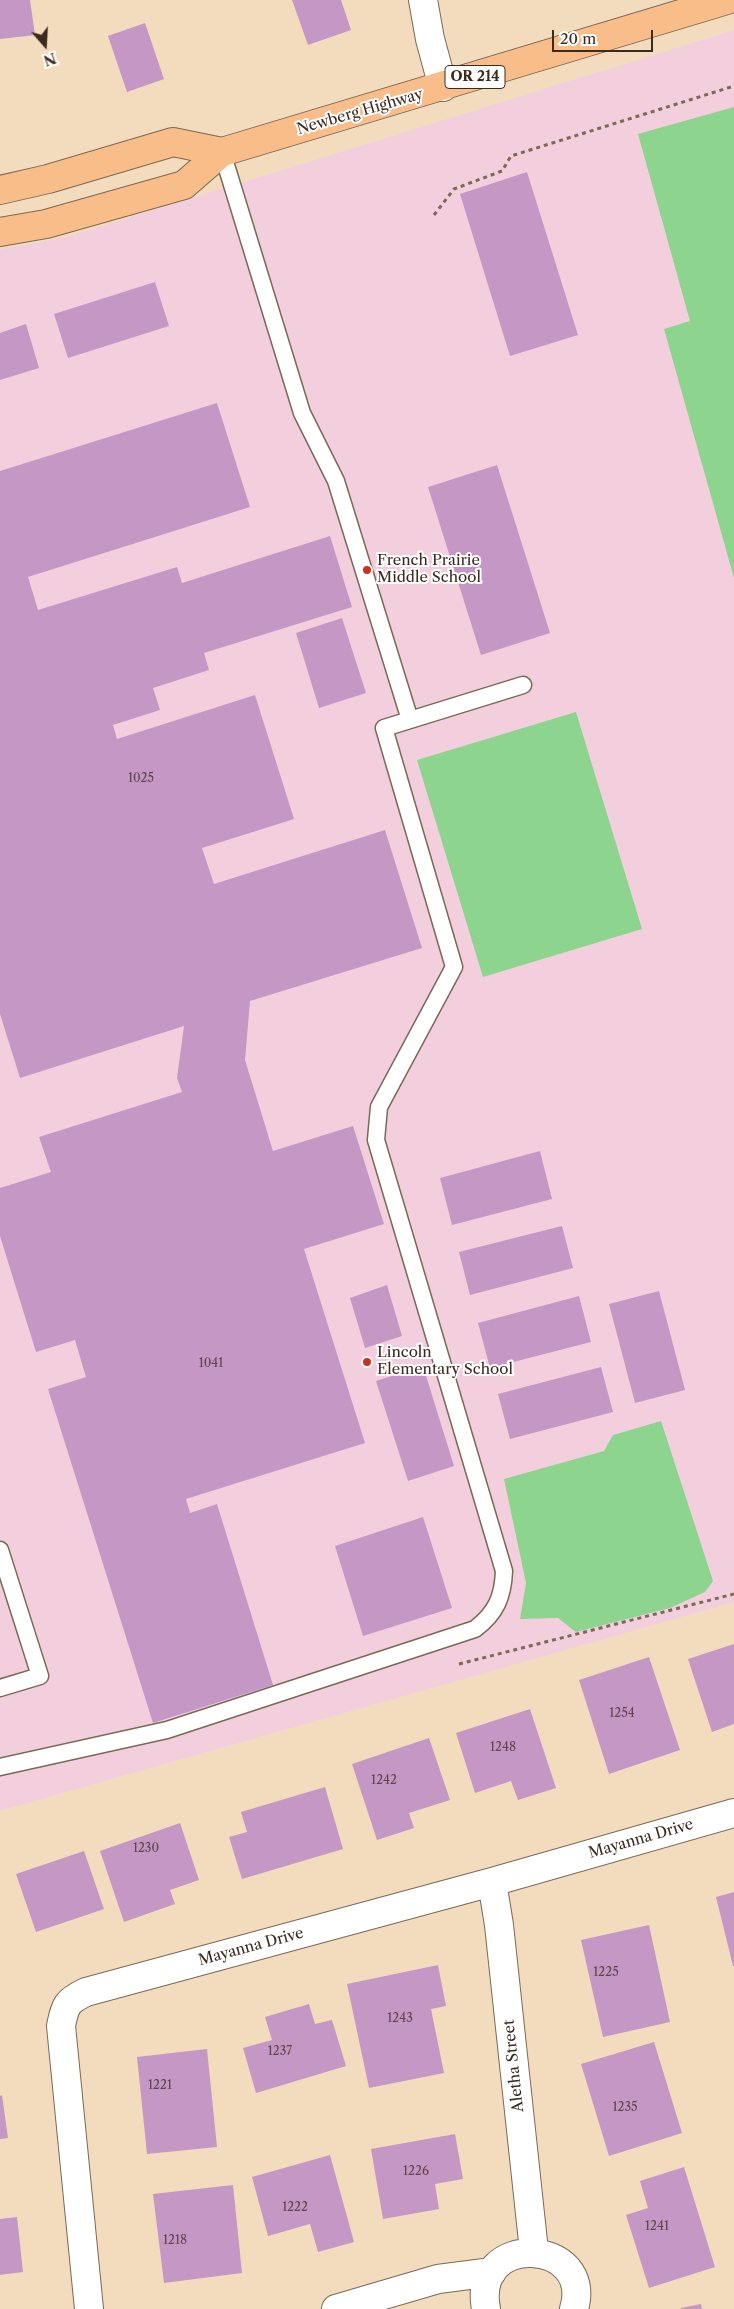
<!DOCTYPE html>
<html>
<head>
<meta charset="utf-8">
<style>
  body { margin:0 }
  #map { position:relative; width:734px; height:2309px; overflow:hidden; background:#f3dcbd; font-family:"Libre Caslon Text",serif }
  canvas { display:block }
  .north { position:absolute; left:20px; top:20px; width:50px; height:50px; -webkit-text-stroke:4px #fff; paint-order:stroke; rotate:161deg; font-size:14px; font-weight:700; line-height:20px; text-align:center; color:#3b2a1e }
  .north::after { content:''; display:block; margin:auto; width:18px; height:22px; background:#3b2a1e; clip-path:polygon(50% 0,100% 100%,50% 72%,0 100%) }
  .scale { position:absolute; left:552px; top:30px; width:101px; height:22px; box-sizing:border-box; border:2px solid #3b2a1e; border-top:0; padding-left:6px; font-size:15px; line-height:18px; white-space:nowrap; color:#3b2a1e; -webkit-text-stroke:4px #fff; paint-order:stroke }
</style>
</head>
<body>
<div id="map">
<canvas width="734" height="2309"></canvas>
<div class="north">N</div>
<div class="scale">20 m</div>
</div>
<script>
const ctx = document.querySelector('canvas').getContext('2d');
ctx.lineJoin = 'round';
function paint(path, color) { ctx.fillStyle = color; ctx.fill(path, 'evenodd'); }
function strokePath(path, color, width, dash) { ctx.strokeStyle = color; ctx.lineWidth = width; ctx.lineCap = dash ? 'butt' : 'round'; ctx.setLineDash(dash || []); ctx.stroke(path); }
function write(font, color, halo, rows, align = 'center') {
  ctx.font = font + ' "Libre Caslon Text",serif'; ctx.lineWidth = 4; ctx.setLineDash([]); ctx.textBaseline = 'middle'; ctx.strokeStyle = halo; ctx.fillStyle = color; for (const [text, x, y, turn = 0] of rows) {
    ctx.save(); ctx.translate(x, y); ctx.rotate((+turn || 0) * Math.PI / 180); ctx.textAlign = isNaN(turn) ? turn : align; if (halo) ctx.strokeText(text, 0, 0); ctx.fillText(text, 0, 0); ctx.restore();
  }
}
const built = new Path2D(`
  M 734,30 L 734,1602 L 0,1811 L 0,249 L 63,238 Z`);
const green = new Path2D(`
  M 734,107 L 734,578 L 664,329 L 690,321 L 638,134 Z
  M 576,712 L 642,929 L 483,977 L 417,760 Z
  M 661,1421 L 713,1581 L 705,1592 L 670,1608 L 576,1632 L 558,1618 L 520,1619 L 526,1583 L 504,1479 L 604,1451 L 613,1435 Z`);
const building = new Path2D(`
  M 0,0 L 30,0 L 35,35 L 0,39 Z
  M 292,0 L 341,0 L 351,30 L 308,45 Z
  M 145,23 L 164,79 L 127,92 L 108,36 Z
  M 527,172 L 578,335 L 510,356 L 460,194 Z
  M 155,282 L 169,326 L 68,358 L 54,314 Z
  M 26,324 L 39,368 L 0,380 L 0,333 Z
  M 217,403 L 250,507 L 28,577 L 38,610 L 177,567 L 182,583 L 330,536 L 352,607 L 204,653 L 209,670 L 153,688 L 160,710 L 113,725 L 117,739 L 255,695 L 294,819 L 202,848 L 214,884 L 385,830 L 422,948 L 250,1001 L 245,1060 L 273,1151 L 353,1126 L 384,1224 L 304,1249 L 365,1443 L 186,1499 L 190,1513 L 217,1504 L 273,1685 L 153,1723 L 48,1389 L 86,1377 L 75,1340 L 36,1352 L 0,1236 L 0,1188 L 51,1172 L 39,1137 L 182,1092 L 177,1078 L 184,1026 L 20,1078 L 0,1014 L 0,471 Z
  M 497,465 L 550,633 L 481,655 L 428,487 Z
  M 342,618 L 366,693 L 319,708 L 296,633 Z
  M 540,1151 L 552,1199 L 452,1225 L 440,1178 Z
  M 562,1226 L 573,1268 L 470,1295 L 459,1252 Z
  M 387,1285 L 402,1336 L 365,1348 L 350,1298 Z
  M 659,1291 L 685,1390 L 635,1403 L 609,1304 Z
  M 579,1296 L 591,1342 L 490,1368 L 478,1323 Z
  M 423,1366 L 454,1466 L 408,1481 L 376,1381 Z
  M 601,1367 L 613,1412 L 510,1439 L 498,1394 Z
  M 423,1517 L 452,1608 L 363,1636 L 335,1546 Z
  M 734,1644 L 734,1724 L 712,1732 L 688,1659 Z
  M 649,1657 L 680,1750 L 609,1774 L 579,1680 Z
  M 530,1709 L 556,1788 L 518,1800 L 511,1781 L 475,1793 L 456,1733 Z
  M 429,1738 L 450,1800 L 409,1813 L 414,1828 L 377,1840 L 352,1764 Z
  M 325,1787 L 343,1849 L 242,1879 L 229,1837 L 247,1832 L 241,1812 Z
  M 180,1823 L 199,1880 L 170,1890 L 175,1904 L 124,1922 L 100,1851 Z
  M 84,1851 L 104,1909 L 36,1932 L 16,1874 Z
  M 734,1892 L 734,1966 L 733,1966 L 716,1897 Z
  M 649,1925 L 670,2022 L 603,2037 L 581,1940 Z
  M 438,1965 L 446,2006 L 431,2009 L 444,2073 L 369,2088 L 347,1984 Z
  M 309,2004 L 315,2024 L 332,2020 L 346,2066 L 256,2093 L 243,2048 L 272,2040 L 265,2017 Z
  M 654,2042 L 682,2133 L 609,2156 L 581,2064 Z
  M 207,2049 L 217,2147 L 147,2154 L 137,2057 Z
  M 2,2095 L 8,2138 L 0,2139 L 0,2096 Z
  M 455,2134 L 463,2179 L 435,2184 L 439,2209 L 383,2219 L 371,2149 Z
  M 330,2155 L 354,2242 L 318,2252 L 310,2224 L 268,2236 L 252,2177 Z
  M 684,2167 L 715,2267 L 649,2288 L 626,2215 L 648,2208 L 640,2181 Z
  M 233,2185 L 242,2273 L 164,2283 L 153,2194 Z
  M 17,2217 L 23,2272 L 0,2275 L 0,2219 Z
  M 701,2304 L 702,2309 L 681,2309 L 681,2308 Z`);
const path = new Path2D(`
  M 434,215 L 454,189 L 502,171 L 511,156 L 734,86
  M 459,1664 L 734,1594`);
const lane = new Path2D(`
  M 222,152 L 302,413 L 336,481 L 410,720
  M 0,1550 L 40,1676 L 0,1688
  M 0,1767 L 167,1730 L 475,1629 C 496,1613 503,1597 504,1571 L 376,1140 L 379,1107 L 454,967 L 384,728 L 523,685`);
const street = new Path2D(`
  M 423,0 L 430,39 L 443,87
  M 492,1882 L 499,1925 L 534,2251
  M 89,2309 L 61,2026 C 65,2005 67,2001 86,1992 L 492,1882 L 734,1813
  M 336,2309 L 438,2279 L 492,2272
  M 486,2309 C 471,2230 595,2239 574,2309`);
const primary = new Path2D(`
  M 0,190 L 48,179 L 173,142 L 222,152
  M 0,232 L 46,224 L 184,185 L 222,152 L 727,0`);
const markers = [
  [367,570,5,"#c8321e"],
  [367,1362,5,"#c8321e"]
];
const numberNames = [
  ["1025",141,779],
  ["1041",211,1364],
  ["1254",622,1714],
  ["1248",503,1748],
  ["1242",384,1781],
  ["1230",146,1849],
  ["1225",606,1973],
  ["1243",400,2019],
  ["1237",280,2052],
  ["1221",160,2086],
  ["1235",625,2108],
  ["1226",416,2172],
  ["1222",295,2208],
  ["1241",657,2227],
  ["1218",175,2241]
];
const shields = [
  [475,77,60]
];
const shieldNames = [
  ["OR 214",475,77]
];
const streetNames = [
  ["Newberg Highway",360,112,-16],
  ["Mayanna Drive",641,1839,-16],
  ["Mayanna Drive",251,1947,-15],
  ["Aletha Street",514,2066,-96]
];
const poiNames = [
  ["French Prairie",377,561],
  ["Middle School",377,578],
  ["Lincoln",377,1353],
  ["Elementary School",377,1370]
];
paint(built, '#f3cfde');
paint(green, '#8dd48e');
paint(building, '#c497c5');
strokePath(lane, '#7b6856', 19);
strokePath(street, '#7b6856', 30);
strokePath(primary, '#7b6856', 30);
strokePath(path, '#7b6856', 3, [4, 4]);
strokePath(lane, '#fff', 16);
strokePath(street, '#fff', 28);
strokePath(primary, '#f8bd89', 28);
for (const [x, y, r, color] of markers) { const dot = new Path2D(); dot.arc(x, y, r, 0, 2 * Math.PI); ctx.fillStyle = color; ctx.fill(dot); strokePath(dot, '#fff', 2); }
write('12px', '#5d4548', null, numberNames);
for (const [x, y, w] of shields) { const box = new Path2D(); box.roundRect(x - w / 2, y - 11.5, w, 23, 4); ctx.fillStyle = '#fff'; ctx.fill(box); strokePath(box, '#3b2a1e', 1); }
write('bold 14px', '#3b2a1e', null, shieldNames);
write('15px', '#3b2a1e', '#fff', streetNames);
write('15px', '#3b2a1e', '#fff', poiNames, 'left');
</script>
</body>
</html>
